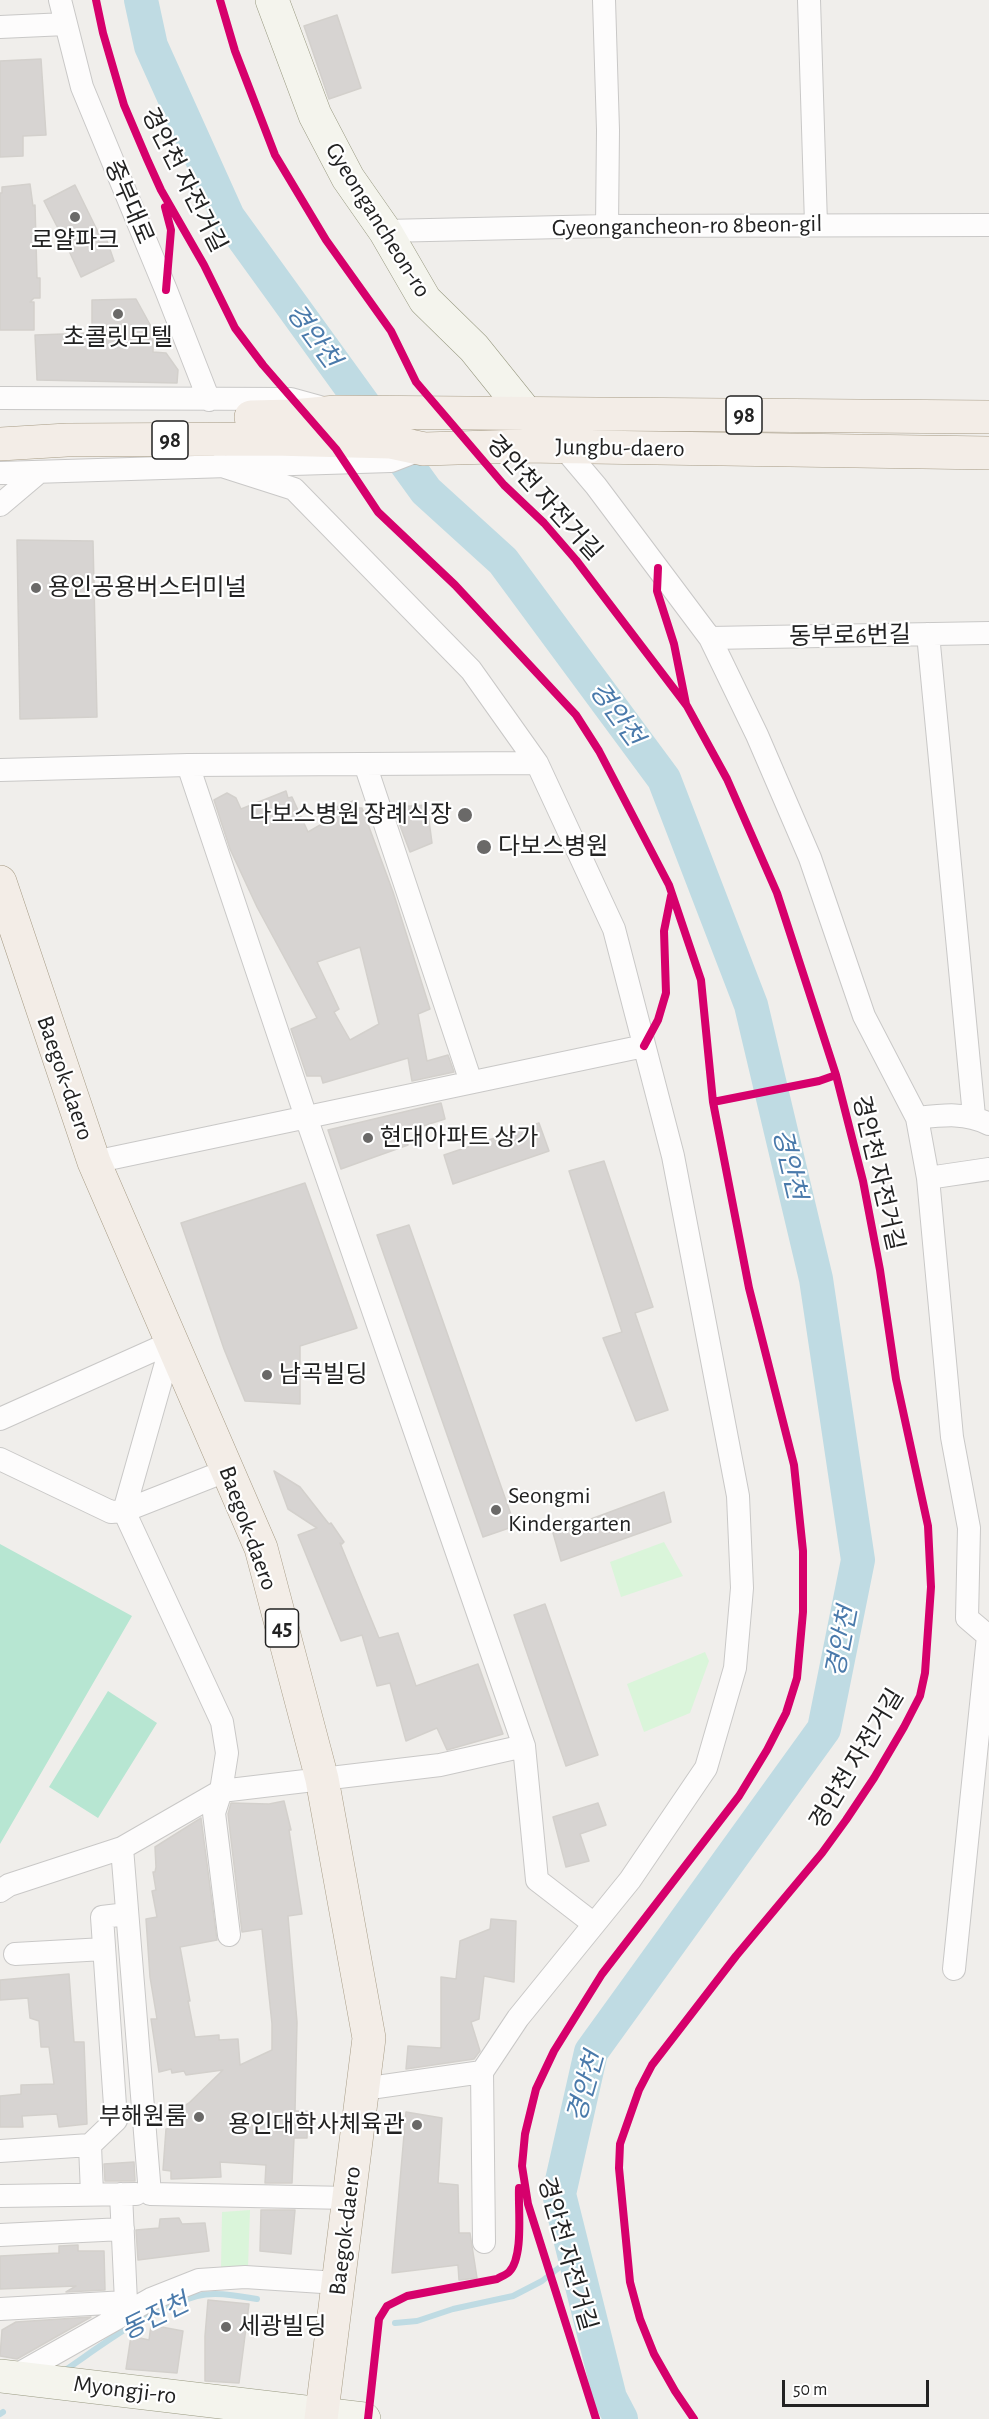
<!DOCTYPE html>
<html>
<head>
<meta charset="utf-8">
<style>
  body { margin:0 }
  #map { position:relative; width:989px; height:2419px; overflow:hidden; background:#f0eeeb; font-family:"Alegreya Sans",sans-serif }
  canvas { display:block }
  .scale { position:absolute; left:782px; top:2380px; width:147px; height:27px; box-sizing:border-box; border:3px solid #222; border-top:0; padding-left:8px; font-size:18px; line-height:21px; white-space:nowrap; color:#222; -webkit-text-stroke:4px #fff; paint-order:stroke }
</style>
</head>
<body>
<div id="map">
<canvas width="989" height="2419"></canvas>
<div class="scale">50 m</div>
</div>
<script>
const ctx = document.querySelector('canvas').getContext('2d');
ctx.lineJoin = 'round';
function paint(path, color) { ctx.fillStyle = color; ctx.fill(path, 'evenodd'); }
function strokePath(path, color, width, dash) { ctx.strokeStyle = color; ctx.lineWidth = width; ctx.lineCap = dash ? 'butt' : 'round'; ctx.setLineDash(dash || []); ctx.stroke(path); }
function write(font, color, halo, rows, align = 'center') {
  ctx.font = font + ' "Alegreya Sans","Noto Sans KR",sans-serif'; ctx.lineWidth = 4.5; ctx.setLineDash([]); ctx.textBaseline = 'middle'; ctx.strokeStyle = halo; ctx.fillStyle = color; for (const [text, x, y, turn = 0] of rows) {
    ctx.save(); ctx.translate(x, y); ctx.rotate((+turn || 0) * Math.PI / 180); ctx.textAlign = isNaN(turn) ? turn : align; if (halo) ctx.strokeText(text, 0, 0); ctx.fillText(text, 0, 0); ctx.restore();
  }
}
const park = new Path2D(`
  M 664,1542 L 683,1576 L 621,1597 L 610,1562 Z
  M 705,1652 L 709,1661 L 690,1713 L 644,1732 L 627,1684 Z
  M 250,2210 L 248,2268 L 221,2269 L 222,2212 Z`);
const pitch = new Path2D(`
  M 0,1544 L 132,1616 L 0,1844 Z
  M 108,1691 L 157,1723 L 98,1818 L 49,1787 Z`);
const stream = new Path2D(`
  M 395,2323 L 417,2321 L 453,2309 L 513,2296 L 542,2281 L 574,2256
  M 64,2371 C 105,2343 148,2309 197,2296 C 216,2291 238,2296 257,2299
  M 0,2414 L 3,2412`);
const river = new Path2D(`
  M 141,0 L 151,46 L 228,217 L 426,491 L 503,561 L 664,779 L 751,1005 L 816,1279 L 858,1560 L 824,1729 L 591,2052 L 559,2194 L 610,2398 L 621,2419`);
const building = new Path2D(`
  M 337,15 L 361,88 L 329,99 L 304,26 Z
  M 41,59 L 46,135 L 23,136 L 23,156 L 0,157 L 0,61 Z
  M 30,184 L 33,206 L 35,205 L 37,278 L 40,278 L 40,298 L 34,298 L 30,302 L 34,302 L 34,330 L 0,330 L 0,193 L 2,193 L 2,187 Z
  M 75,185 L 99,234 L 104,232 L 114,261 L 81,277 L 64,240 L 44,201 Z
  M 136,299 L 153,330 L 153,352 L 166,353 L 178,370 L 177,383 L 37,380 L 35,335 L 92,333 L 92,300 Z
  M 17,540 L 93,541 L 97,717 L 20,719 Z
  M 286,791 L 288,798 L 292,797 L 308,832 L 334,817 L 331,809 L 353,801 L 357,808 L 362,808 L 393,892 L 430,1009 L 418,1014 L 427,1061 L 448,1055 L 454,1072 L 412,1081 L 408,1058 L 323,1083 L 321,1076 L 307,1076 L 291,1029 L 317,1018 L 257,907 L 230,849 L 214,800 L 227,793 L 236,798 L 241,809 ZM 360,947 L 379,1024 L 350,1040 L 334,1012 L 339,1009 L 317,962 Z
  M 427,805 L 432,843 L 410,852 L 393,807 Z
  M 441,1103 L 445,1119 L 404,1132 L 408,1145 L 341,1169 L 328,1130 Z
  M 539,1123 L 549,1151 L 453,1184 L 444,1155 Z
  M 604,1161 L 653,1307 L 635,1313 L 668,1410 L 636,1421 L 603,1338 L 622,1332 L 569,1171 Z
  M 305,1183 L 357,1328 L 300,1346 L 300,1404 L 245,1401 L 224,1349 L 181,1223 Z
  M 409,1225 L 515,1526 L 483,1537 L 377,1235 Z
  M 274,1471 L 300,1487 L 329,1524 L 331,1523 L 344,1542 L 342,1544 L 340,1543 L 379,1638 L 398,1633 L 416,1686 L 478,1664 L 503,1734 L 447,1750 L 437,1728 L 406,1741 L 390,1683 L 377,1686 L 362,1635 L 341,1641 L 298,1535 L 317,1528 L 288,1509 Z
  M 664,1492 L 671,1522 L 561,1561 L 553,1533 Z
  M 545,1604 L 598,1755 L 566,1766 L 514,1615 Z
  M 284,1801 L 291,1830 L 289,1830 L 302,1914 L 288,1916 L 297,2022 L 295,2111 L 307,2111 L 307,2138 L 294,2138 L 292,2183 L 265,2183 L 266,2165 L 220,2162 L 221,2177 L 171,2179 L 171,2171 L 163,2170 L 166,2129 L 176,2127 L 178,2110 L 189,2103 L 223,2070 L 186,2075 L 184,2071 L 172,2073 L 171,2069 L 159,2072 L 151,2019 L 157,2019 L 150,1977 L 146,1919 L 157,1917 L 152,1891 L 156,1890 L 153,1872 L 155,1872 L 156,1867 L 155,1847 L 201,1818 L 217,1940 L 180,1947 L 190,2001 L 188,2001 L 195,2037 L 219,2035 L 219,2040 L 238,2039 L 240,2065 L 272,2050 L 272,2024 L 262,1929 L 242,1932 L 228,1814 L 231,1803 L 269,1804 Z
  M 598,1803 L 606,1825 L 580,1834 L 589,1861 L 566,1867 L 553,1817 Z
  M 491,1919 L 516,1921 L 514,1982 L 484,1976 L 479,2019 L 471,2022 L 480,2051 L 474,2059 L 406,2069 L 408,2046 L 441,2048 L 441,1977 L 456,1979 L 460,1941 L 490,1929 Z
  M 69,1974 L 74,2042 L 84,2042 L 87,2124 L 59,2127 L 57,2114 L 22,2116 L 23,2127 L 0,2127 L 0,2096 L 21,2094 L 21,2085 L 54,2084 L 49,2047 L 41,2047 L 39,2021 L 30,2018 L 28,1998 L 0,2000 L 0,1980 Z
  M 406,2112 L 442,2118 L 438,2183 L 458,2185 L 459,2233 L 470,2233 L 477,2278 L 459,2280 L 458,2265 L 392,2273 Z
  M 134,2162 L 135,2181 L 105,2181 L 104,2164 Z
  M 261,2210 L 295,2210 L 291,2254 L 260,2251 Z
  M 179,2218 L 182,2224 L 205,2223 L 209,2251 L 138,2260 L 136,2230 L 159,2228 L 160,2219 Z
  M 78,2245 L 78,2251 L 104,2251 L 105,2290 L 66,2292 L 76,2286 L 0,2289 L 0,2256 L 59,2253 L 59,2246 Z
  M 208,2300 L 249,2304 L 239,2383 L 205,2381 L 205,2336 Z
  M 91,2317 L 17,2359 L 0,2356 L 2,2330 L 16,2322 Z
  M 151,2325 L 183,2331 L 177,2373 L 126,2369 L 131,2336 L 149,2340 Z`);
const street = new Path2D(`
  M 60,0 L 82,87 L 166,290 L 209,400
  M 604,0 L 608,130 L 607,226
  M 809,0 L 816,224
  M 0,27 L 66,24
  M 385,231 L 607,226 L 989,225
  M 0,398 L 291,399 L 320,407
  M 563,447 L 596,486 L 710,638 L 757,735 L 810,858 L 864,1016 L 917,1118 L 928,1178 L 952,1437 L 969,1528 L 967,1618 L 988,1636 L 954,1969
  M 219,465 L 294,489 L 471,670 L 537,763 L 614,929 L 673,1156 L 738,1496 L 742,1588 L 735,1668 L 706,1768 L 630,1880 L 518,2018 L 482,2072 L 363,2089
  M 0,473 L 391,461 L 422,449
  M 0,505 L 39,472
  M 928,634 L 974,1116
  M 710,638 L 989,633
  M 365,764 L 471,1082
  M 188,765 L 537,763
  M 0,770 L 188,765 L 306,1117 L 524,1746 L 537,1880 L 594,1924
  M 917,1118 C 943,1115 966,1112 989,1124
  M 94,1162 L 644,1046
  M 928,1178 L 989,1169
  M 172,1342 L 124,1511 L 222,1722 L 227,1753 L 221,1791 L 214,1813 L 229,1935
  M 0,1419 L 172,1342
  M 0,1459 L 111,1512 L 124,1511 L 228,1470
  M 0,1891 L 9,1885 L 122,1848
  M 15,1954 L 104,1949
  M 482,2072 L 484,2242
  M 90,2145 L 92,2194
  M 0,2151 L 90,2145 L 116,2120 L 102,1917 L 127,1914
  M 0,2196 L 136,2194
  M 349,2198 L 150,2194 L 122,1848 L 221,1791 L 440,1765 L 524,1746
  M 0,2235 L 123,2229
  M 0,2309 L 126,2302 L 121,2194
  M 13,2377 L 151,2299 L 199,2280 L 245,2277 L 338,2283`);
const secondary = new Path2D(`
  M 272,0 L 315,115 L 348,178 L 385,231 L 425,300 L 474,348 L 527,414
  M 0,2376 L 364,2419`);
const primary = new Path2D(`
  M 251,417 L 293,416 L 336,412 L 989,417
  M 0,444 L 67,440 L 273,439 L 391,442 L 424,449 L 524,446 L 989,453
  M 0,882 L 94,1162 L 261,1548 L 322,1779 L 369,2038 L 321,2419`);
const cycleway = new Path2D(`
  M 96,0 L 103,33 L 124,105 L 147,159 L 161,190 L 204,265 L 235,328 L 263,365 L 336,449 L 378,512 L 455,585 L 576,715 L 599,751 L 669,885 L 701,980 L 713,1102 L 749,1288 L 794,1465 L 803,1551 L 803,1612 L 797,1678 L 786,1713 L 767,1750 L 739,1796 L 602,1974 L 554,2051 L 536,2089 L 525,2134 L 522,2166 L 528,2204 L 596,2419
  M 220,0 L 235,51 L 275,155 L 326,240 L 391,331 L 416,382 L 504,485 L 544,523 L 576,560 L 687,706 L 727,779 L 777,893 L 836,1075 L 863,1181 L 880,1270 L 896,1379 L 928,1526 L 931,1587 L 925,1673 L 920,1696 L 904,1727 L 874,1778 L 846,1820 L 822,1853 L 736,1956 L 652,2065 L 639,2090 L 620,2144 L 619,2168 L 630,2282 L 640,2319 L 654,2354 L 675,2391 L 694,2419
  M 165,207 L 171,230 L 166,290
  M 658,568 L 657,591 L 674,644 L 686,704
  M 644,1046 L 658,1020 L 666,993 L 664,931 L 671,896
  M 713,1102 L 819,1081 L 836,1075
  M 368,2419 L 379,2319 L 387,2306 L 407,2296 L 497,2279 C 500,2277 506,2275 509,2272 C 524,2257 518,2209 519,2188`);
const markers = [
  [75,217,6,"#6a6968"],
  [118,314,6,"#6a6968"],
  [36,588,6,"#6a6968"],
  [465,815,8,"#6a6968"],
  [484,847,8,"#6a6968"],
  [368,1138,6,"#6a6968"],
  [267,1375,6,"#6a6968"],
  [496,1510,6,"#6a6968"],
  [199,2117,6,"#6a6968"],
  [417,2125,6,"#6a6968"],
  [226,2327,6,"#6a6968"]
];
const shields = [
  [744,415,36],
  [170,440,36],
  [282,1628,33]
];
const shieldNames = [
  ["98",744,415],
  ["98",170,440],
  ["45",282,1628]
];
const streetNames = [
  ["경안천 자전거길",184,180,63],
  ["중부대로",129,202,67],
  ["Gyeongancheon-ro",378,220,58],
  ["Gyeongancheon-ro 8beon-gil",687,226,-1],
  ["Jungbu-daero",620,448,1],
  ["경안천 자전거길",544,498,48],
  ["동부로6번길",850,636,-1],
  ["Baegok-daero",65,1078,71],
  ["경안천 자전거길",878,1173,77],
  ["Baegok-daero",248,1528,70],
  ["경안천 자전거길",857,1759,-59],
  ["Baegok-daero",345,2231,-83],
  ["경안천 자전거길",567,2254,74],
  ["Myongji-ro",125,2390,7]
];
const poiNames = [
  ["로얄파크",75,241,"center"],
  ["초콜릿모텔",118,338,"center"],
  ["용인공용버스터미널",48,588],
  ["다보스병원 장례식장",452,815,"right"],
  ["다보스병원",498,847],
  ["현대아파트 상가",380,1138],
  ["남곡빌딩",279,1375],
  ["Seongmi",508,1496],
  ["Kindergarten",508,1524],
  ["부해원룸",187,2117,"right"],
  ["용인대학사체육관",405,2125,"right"],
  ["세광빌딩",238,2327]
];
const waterNames = [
  ["경안천",313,336,54],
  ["경안천",616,714,54],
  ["경안천",789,1164,77],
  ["경안천",842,1642,-79],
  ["경안천",586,2087,-74],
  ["동진천",155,2317,-26]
];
paint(park, '#daf5da');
paint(pitch, '#b7e6d2');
strokePath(stream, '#bfdbe3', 6);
strokePath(river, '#bfdbe3', 34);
paint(building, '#d7d4d2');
strokePath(building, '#d3d0cc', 1.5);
strokePath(street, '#c9c8c7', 24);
strokePath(secondary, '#999a82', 34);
strokePath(primary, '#a79c86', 34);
strokePath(street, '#fdfcfc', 22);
strokePath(secondary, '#f4f4ed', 33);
strokePath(primary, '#f3ede7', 33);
strokePath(cycleway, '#d6006c', 8);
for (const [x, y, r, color] of markers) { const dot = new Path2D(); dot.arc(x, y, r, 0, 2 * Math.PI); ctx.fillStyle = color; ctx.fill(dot); strokePath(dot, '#fff', 2); }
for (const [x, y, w] of shields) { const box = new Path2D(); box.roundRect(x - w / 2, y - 19, w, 38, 4.5); ctx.fillStyle = '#fff'; ctx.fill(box); strokePath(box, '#222', 1.5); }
write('bold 22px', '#222', null, shieldNames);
write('24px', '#222', '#fff', streetNames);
write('24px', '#222', '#fff', poiNames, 'left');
write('italic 26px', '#4a7aab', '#fff', waterNames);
</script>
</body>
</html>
